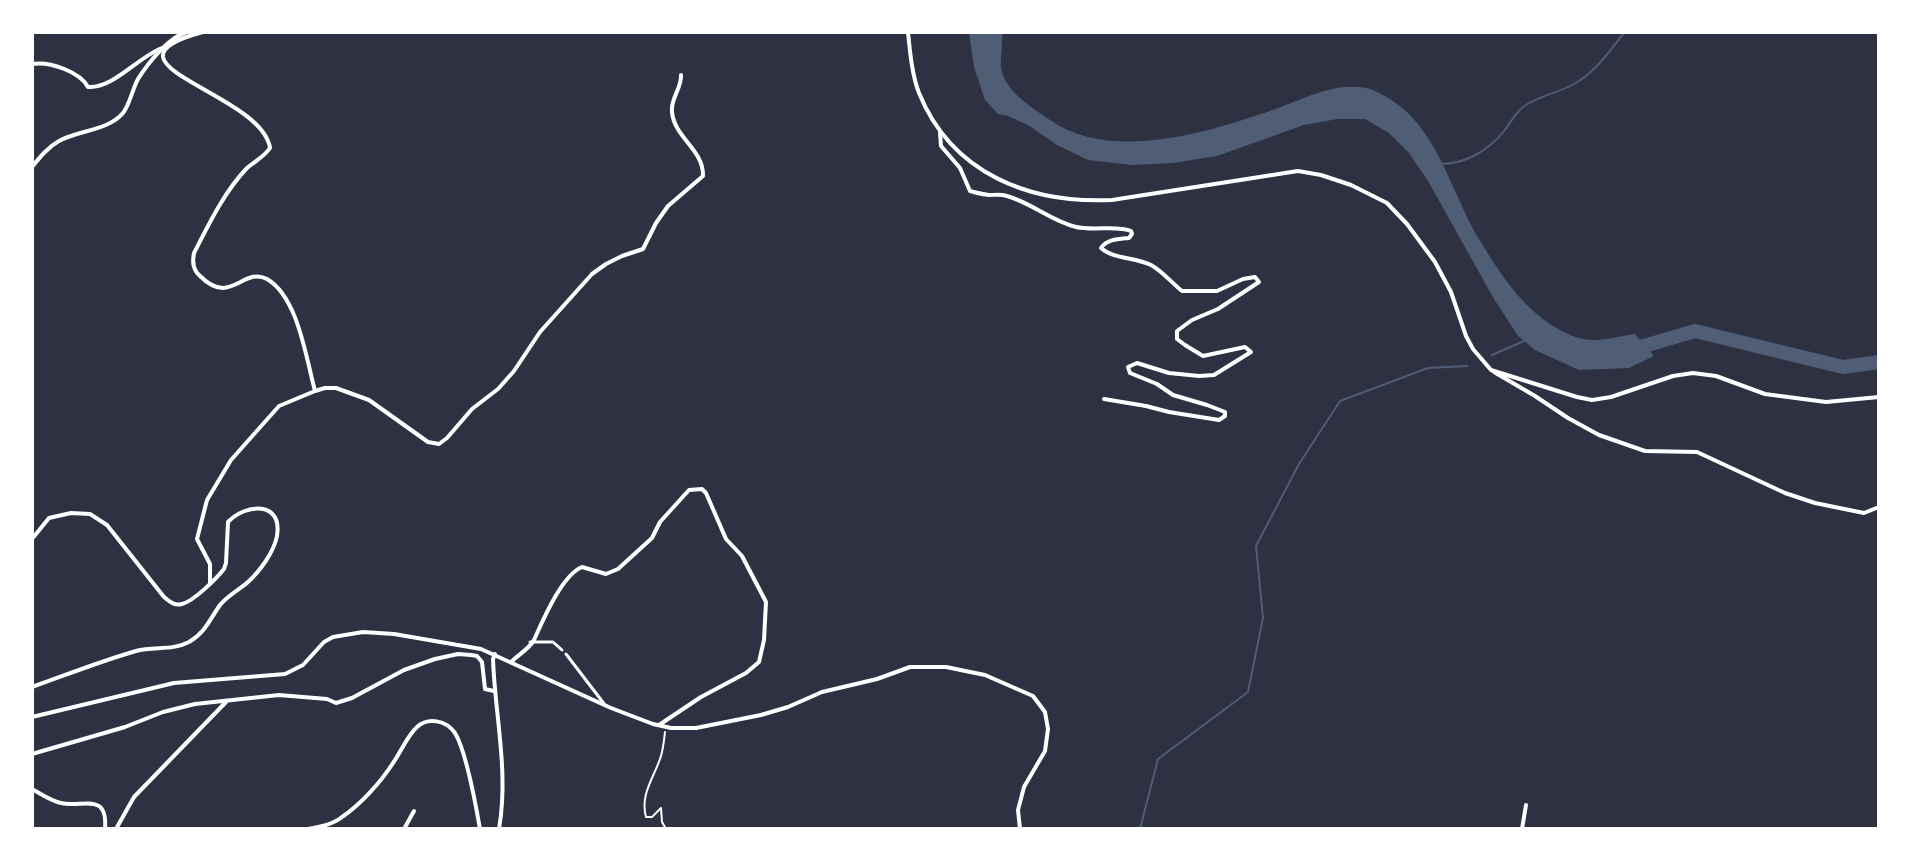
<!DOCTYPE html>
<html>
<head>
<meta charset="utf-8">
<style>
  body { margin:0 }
  #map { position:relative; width:1911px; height:861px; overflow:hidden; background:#2d3142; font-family:"PT Sans",sans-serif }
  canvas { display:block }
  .frame { position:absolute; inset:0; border:34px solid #fff; pointer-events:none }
</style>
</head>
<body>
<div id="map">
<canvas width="1911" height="861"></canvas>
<div class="frame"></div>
</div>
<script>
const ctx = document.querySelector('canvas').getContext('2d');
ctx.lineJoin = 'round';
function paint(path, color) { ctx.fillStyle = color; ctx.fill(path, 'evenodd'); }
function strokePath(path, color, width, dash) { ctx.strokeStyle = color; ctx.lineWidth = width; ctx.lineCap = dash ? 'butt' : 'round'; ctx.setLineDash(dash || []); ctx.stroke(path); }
const water = new Path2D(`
  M 969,32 L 1002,32 C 1003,43 1000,60 1001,68 C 1005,92 1033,108 1050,120 C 1112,163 1208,132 1273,110 C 1304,99 1333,82 1366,88 C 1372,89 1377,92 1383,95 C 1437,123 1450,191 1479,239 C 1499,272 1520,305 1553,326 C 1565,333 1578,340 1593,340 C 1606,340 1621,336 1635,334 L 1654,356 L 1629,368 L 1579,370 L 1535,350 L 1518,336 L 1494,299 L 1428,181 L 1409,153 L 1389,133 L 1365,119 L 1337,119 L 1304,125 L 1217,156 L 1173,163 L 1132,165 L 1088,160 L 1057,145 L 1028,125 L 1008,116 L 998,114 L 985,100 L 974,67 Z`);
const stream = new Path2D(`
  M 1440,164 C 1465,164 1488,151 1504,131 C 1510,123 1515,114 1523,107 C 1538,96 1558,93 1574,84 C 1596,72 1609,51 1625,32
  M 1492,355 L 1524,341
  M 1140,829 L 1158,759 L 1248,692 L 1263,618 L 1256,546 L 1299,464 L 1340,401 L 1428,368 L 1467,366`);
const river = new Path2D(`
  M 1627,351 L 1695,331 L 1843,367 L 1879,362`);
const path = new Path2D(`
  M 665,732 C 664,741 663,751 660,759 C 653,779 640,795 646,817 L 652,817 L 661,808 L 662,822 L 666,829`);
const pedestrian = new Path2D(`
  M 530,642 L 553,642 L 562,650
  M 566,654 L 605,705`);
const minor = new Path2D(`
  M 203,32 C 192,35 161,43 163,57 C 167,81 264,107 270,148 C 264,157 255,161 247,168 C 224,192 209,224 194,253 C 192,262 193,270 200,276 C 231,307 243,266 267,279 C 298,297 306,358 315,391
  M 32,64 C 50,61 80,72 88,87 C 113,89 138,57 162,48
  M 940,133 L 941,146 L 960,168 L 970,191 C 976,193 982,194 989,195 C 995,195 1001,194 1007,196 C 1032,203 1051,221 1076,227 C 1093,231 1118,225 1131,231 L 1132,234 L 1129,238 C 1119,239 1107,239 1101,248 C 1113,259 1135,257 1151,265 C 1162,271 1172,283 1182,291 L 1217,291 L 1243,279 L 1255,277 L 1259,282 L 1218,309 L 1192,320 L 1177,331 L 1177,339 L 1185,345 L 1203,356 L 1245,347 L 1251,352 L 1214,375 L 1199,376 L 1169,373 L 1137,363 L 1128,367 L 1130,373 L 1157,384 L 1173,395 L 1207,405 L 1225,412 L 1225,416 L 1219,420 L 1169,412 L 1146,406 L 1104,399
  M 1494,372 L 1535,396 L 1568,418 L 1599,435 L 1645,451 L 1697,452 L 1785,493 L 1815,503 L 1864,513 L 1879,507
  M 210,583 L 210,564 L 197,539 L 207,500 L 231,460 L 279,406 L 315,391 L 325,388 L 336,388 L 369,400 L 428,442 L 439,444 L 447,438 L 472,409 L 498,389 L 514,371 L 540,332 L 592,274 L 606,264 L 622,256 L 643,249 L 656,223 L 668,206 L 703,176 C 704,150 674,137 672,112 C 670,99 682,88 681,75
  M 495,654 L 493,659 C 495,716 509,772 499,829
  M 511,662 C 518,655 530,648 534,640 C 543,620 562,575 582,567 L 606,574 L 618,569 L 652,538 L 660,522 L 689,490 L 702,489 L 706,493 L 726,539 L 742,556 L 766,602 L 764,640 L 759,662 L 746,673 L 701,697 L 659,725
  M 32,754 L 125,727 L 163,712 L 195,704 L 279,695 L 327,699 L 336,703 L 352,698 L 404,670 L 435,659 L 458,654 L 471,655 L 477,656 L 482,662 L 485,689 L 494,691
  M 32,789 C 41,794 51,801 61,803 C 82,808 108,791 105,829
  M 116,829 L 134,797 L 226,702
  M 307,829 C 319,827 332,825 342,817 C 360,805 381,782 393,763 C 401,752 407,736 417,727 C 428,717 446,720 455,733 C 466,751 476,806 480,829
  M 404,829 L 414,811
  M 1522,829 L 1526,805`);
const tertiary = new Path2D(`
  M 908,32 C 910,52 912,75 919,93 C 952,174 1030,204 1112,200 L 1298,171 L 1321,175 L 1351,185 L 1387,203 L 1407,224 L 1435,262 L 1451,292 L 1466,336 L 1473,349 L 1491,370 L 1577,397 L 1592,400 L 1611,397 L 1673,376 L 1693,373 L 1716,376 L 1765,394 L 1826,402 L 1879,397
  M 32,167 C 40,157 48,147 59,141 C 78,130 108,131 123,113 C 130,104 132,90 138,79 C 148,63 169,37 187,32
  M 32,539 L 49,518 L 71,513 L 90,514 L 107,525 L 164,597 C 170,602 175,606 182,604 C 194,601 216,579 224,569 L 226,563 L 228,522 C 246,503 283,501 277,536 C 274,552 260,571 248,582 C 239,590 228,595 220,605 C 210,619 205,633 189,642 C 172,651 154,646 136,651 C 101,661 66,675 32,687
  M 32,717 L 174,683 L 285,674 L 303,665 L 324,642 L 333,637 L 363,632 L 394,634 L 481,649 L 611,708 L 653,724 L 671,728 L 696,728 L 761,715 L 788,707 L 822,692 L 877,679 L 910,667 L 946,667 L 985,675 L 1033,696 L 1045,712 L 1048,729 L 1045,751 L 1024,787 L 1018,810 L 1020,829`);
paint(water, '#4f5d75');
strokePath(stream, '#4f5d75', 2);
strokePath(river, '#4f5d75', 14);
strokePath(path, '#fff', 2);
strokePath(pedestrian, '#fff', 3);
strokePath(minor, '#fff', 4);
strokePath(tertiary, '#fff', 4);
</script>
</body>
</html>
